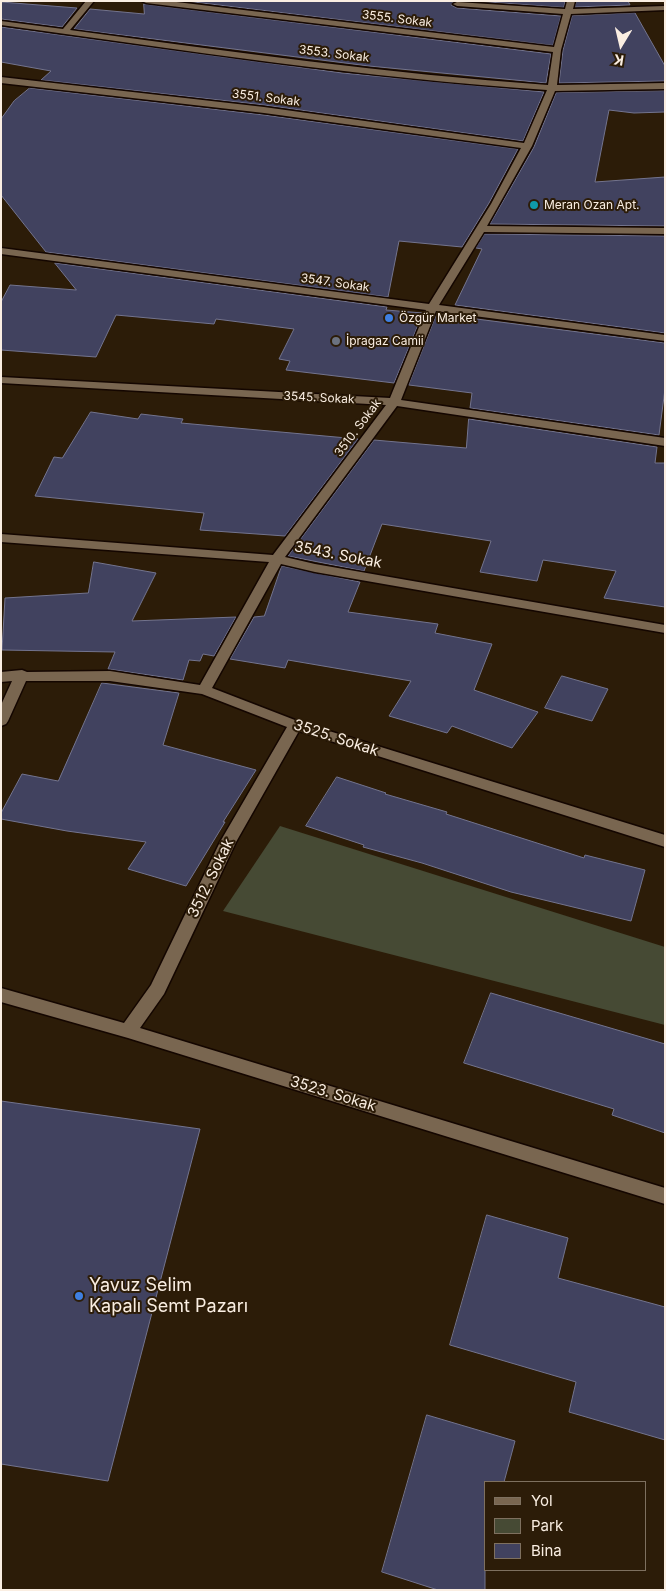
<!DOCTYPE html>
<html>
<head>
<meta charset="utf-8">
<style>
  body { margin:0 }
  #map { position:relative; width:666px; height:1591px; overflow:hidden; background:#2c1c08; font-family:Inter,sans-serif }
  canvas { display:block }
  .frame { position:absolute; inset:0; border:2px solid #faeee2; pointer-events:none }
  .legend { position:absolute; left:484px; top:1481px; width:162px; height:90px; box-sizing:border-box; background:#2c1c08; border:1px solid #7e705f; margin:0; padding:6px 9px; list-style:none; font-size:15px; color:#faeee2 }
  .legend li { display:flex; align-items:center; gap:10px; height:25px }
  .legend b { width:25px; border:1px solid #7e705f }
  .north { position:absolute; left:596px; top:20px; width:50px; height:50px; -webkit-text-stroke:4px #2c1c08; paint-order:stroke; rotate:189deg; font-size:14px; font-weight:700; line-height:20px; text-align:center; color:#faeee2 }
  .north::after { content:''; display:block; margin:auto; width:18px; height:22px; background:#faeee2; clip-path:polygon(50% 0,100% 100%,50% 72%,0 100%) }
</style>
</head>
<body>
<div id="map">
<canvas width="666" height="1591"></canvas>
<div class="frame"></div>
<ul class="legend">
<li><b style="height:6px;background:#796650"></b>Yol</li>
<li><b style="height:14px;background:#464a34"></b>Park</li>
<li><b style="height:14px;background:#41425f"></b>Bina</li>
</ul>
<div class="north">K</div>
</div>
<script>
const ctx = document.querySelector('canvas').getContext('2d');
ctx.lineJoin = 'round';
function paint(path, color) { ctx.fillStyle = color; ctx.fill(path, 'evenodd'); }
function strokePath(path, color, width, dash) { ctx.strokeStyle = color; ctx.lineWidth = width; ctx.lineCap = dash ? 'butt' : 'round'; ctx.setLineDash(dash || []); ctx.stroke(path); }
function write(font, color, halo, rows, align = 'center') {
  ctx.font = font + ' Inter,sans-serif'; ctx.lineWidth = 4; ctx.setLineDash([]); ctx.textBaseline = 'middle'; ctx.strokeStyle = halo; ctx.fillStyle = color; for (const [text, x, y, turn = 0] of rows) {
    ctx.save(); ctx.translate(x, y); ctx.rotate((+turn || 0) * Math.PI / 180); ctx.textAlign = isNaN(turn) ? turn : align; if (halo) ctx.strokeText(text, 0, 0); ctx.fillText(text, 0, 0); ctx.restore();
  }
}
const green = new Path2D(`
  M 280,826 L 665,947 L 665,1025 L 223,911 Z`);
const building = new Path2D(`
  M 186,1 L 454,1 L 451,5 L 457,8 L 561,16 L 553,45 Z
  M 474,1 L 565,1 L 564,7 Z
  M 577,1 L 628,1 L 630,5 L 575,7 Z
  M 1,2 L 77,8 L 62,27 L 1,19 Z
  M 144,4 L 551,54 L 546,83 L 369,66 L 74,29 L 90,9 L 144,14 Z
  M 635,13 L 665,66 L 665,81 L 559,83 L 563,50 L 572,16 Z
  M 1,27 L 342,73 L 544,92 L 523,141 L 264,105 L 41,80 L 51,71 L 1,62 Z
  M 30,88 L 264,115 L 518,149 L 489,203 L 462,247 L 399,241 L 388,297 L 46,252 L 1,195 L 1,119 L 14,101 Z
  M 665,91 L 665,112 L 634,113 L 609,110 L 595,182 L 665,177 L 665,226 L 490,224 L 534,147 L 556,93 Z
  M 485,234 L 665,236 L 665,333 L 455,305 L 482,249 L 476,248 Z
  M 55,263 L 387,307 L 386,310 L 423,313 L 394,383 L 286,370 L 290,361 L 279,359 L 294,329 L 216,319 L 214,324 L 116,315 L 96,357 L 1,350 L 1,302 L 10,285 L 76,290 Z
  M 437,314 L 665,343 L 665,389 L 659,435 L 470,408 L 472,393 L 409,385 Z
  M 91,412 L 138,419 L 141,414 L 183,419 L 181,423 L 358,439 L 285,536 L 200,530 L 204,513 L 35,496 L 54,457 L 62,458 Z
  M 469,419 L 657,447 L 655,463 L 665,463 L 665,607 L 604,598 L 616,571 L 543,560 L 537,581 L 480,572 L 491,541 L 382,524 L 364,571 L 288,556 L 374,440 L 466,448 Z
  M 94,562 L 156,573 L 132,621 L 236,617 L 214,656 L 203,654 L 200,661 L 189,660 L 183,680 L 108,669 L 115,652 L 2,650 L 5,598 L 88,593 Z
  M 282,566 L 360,582 L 348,612 L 438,624 L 435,633 L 492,644 L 474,690 L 538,712 L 512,748 L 452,726 L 447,733 L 389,716 L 411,681 L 288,660 L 285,668 L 230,659 L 254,617 L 264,616 Z
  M 562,676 L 608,689 L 592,721 L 545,708 Z
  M 102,683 L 179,693 L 163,745 L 256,770 L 223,822 L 225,822 L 186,886 L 128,869 L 146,842 L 67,831 L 1,819 L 1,813 L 22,774 L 58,781 Z
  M 337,777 L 386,793 L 385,794 L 447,812 L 446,814 L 584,858 L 585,855 L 645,870 L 631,921 L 511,892 L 422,863 L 363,847 L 364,845 L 306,826 Z
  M 491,993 L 665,1044 L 665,1133 L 612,1115 L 614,1109 L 464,1063 Z
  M 1,1101 L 200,1129 L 108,1481 L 1,1464 Z
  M 487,1215 L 568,1238 L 558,1278 L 665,1307 L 665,1440 L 569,1412 L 576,1382 L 450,1345 Z
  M 427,1415 L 515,1441 L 504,1482 L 485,1482 L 485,1590 L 438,1590 L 382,1572 Z`);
const street = new Path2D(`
  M 86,1 L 94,1 L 70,30 C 229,51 388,74 548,85 L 553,52 L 146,3 L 142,1 L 168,1 L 554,47 L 563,14 L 457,6 L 453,4 L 457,2 L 565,9 L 567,1 L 575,1 L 573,9 L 665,6 L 665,10 L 571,14 L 561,50 L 557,85 L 665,83 L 665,89 L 555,91 L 532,146 L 487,226 L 665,228 L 665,234 L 484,232 L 439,305 L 665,335 L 665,341 L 436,311 L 401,400 L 665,438 L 665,446 L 397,406 L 285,557 L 315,564 L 665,625 L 665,633 L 315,572 L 281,564 L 212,688 L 300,722 L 665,835 L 665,847 L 299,731 L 236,842 L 164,994 L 140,1028 L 665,1188 L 665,1204 L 128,1038 L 1,1002 L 1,988 L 124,1023 L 151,985 L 220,842 L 287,727 L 202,694 L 110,681 L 26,681 L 8,721 L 6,724 L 1,726 L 1,705 L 12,681 L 1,682 L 1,672 L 22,670 L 27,672 L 110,671 L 200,685 L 269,562 L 1,542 L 1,534 L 273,555 L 386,405 L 1,383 L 1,377 L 390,398 L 426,310 L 1,254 L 1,248 L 429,304 L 491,204 L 521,148 L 264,113 L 1,83 L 1,77 L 264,107 L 524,143 L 547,90 C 364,78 183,50 1,25 L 1,21 L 63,29 Z`);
const markers = [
  [534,205,5,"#0f9aa8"],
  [389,318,5,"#3f7fe0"],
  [336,341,5,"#6b7280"],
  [79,1296,5,"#3f7fe0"]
];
const farStreetnames = [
  ["3555. Sokak",397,19,7],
  ["3553. Sokak",334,54,7],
  ["3551. Sokak",266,98,7],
  ["3547. Sokak",335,283,8],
  ["3545. Sokak",319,398,3],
  ["3510. Sokak",358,428,-53]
];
const farPoinames = [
  ["Meran Ozan Apt.",544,205],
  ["Özgür Market",399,318],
  ["İpragaz Camii",346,341]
];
const streetNames = [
  ["3543. Sokak",338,555,11],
  ["3525. Sokak",336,738,18],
  ["3512. Sokak",211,878,-64],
  ["3523. Sokak",333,1094,17]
];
const nearPoinames = [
  ["Yavuz Selim",89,1286],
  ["Kapalı Semt Pazarı",89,1307]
];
paint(green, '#464a34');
paint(building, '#41425f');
strokePath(building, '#73748e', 1);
strokePath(street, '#140600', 3);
paint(street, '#796650');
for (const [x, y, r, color] of markers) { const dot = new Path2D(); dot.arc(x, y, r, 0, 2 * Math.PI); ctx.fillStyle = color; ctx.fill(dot); strokePath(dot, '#2c1c08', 2); }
write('12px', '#faeee2', '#2c1c08', farStreetnames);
write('12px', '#faeee2', '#2c1c08', farPoinames, 'left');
write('15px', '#faeee2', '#2c1c08', streetNames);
write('18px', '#faeee2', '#2c1c08', nearPoinames, 'left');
</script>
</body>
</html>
